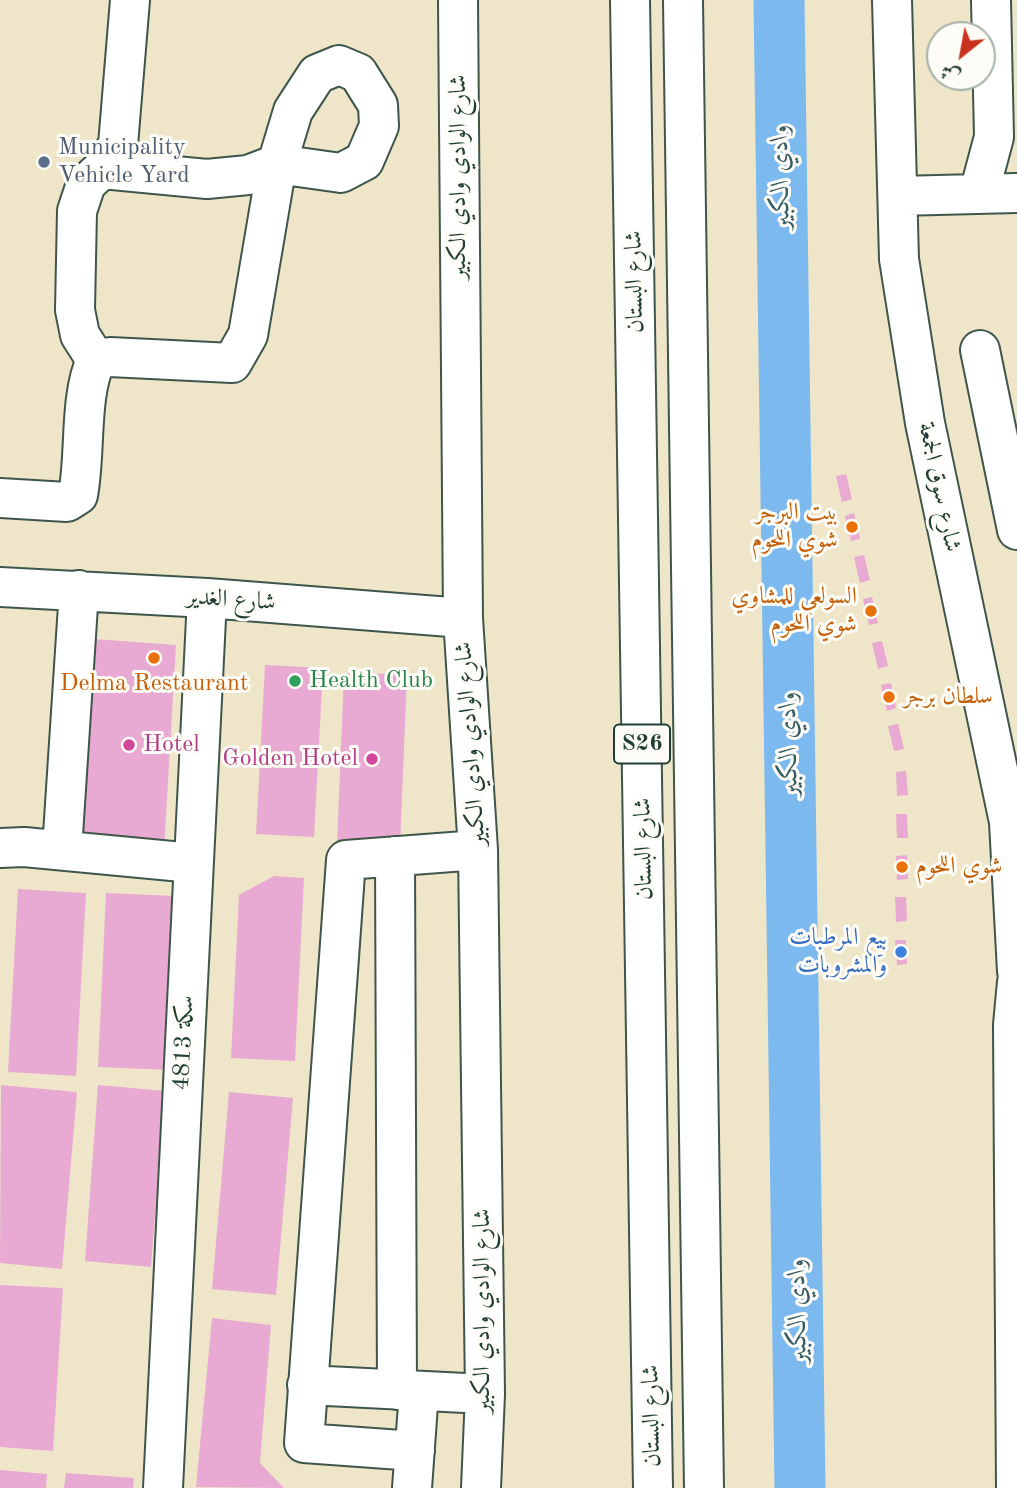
<!DOCTYPE html>
<html>
<head>
<meta charset="utf-8">
<style>
  body { margin:0 }
  #map { position:relative; width:1017px; height:1488px; overflow:hidden; background:#efe6ca; font-family:"Old Standard TT",Amiri,serif }
  canvas { display:block }
  .north { position:absolute; left:926px; top:21px; width:70px; height:70px; box-sizing:border-box; background:#fdfcf7; border:2px solid #a4b0a9; border-radius:50%; rotate:211deg; font-size:19px; font-weight:700; line-height:28px; text-align:center; color:#1f3d34 }
  .north::after { content:''; display:block; margin:auto; width:24px; height:32px; background:#c8321e; clip-path:polygon(50% 0,100% 100%,50% 72%,0 100%) }
</style>
</head>
<body>
<div id="map">
<canvas width="1017" height="1488"></canvas>
<div class="north">ش</div>
</div>
<script>
const ctx = document.querySelector('canvas').getContext('2d');
ctx.lineJoin = 'round';
function strokePath(path, color, width, dash) { ctx.strokeStyle = color; ctx.lineWidth = width; ctx.lineCap = dash ? 'butt' : 'round'; ctx.setLineDash(dash || []); ctx.stroke(path); }
function paint(path, color) { ctx.fillStyle = color; ctx.fill(path, 'evenodd'); }
function write(font, color, halo, rows, align = 'center') {
  ctx.font = font + ' "Old Standard TT",Amiri,serif'; ctx.lineWidth = 6; ctx.setLineDash([]); ctx.textBaseline = 'middle'; ctx.strokeStyle = halo; ctx.fillStyle = color; for (const [text, x, y, turn = 0] of rows) {
    ctx.save(); ctx.translate(x, y); ctx.rotate((+turn || 0) * Math.PI / 180); ctx.textAlign = isNaN(turn) ? turn : align; if (halo) ctx.strokeText(text, 0, 0); ctx.fillText(text, 0, 0); ctx.restore();
  }
}
const river = new Path2D(`
  M 779,0 L 800,1488`);
const building = new Path2D(`
  M 846,474 L 852,499 L 842,502 L 836,476 Z
  M 854,513 L 860,539 L 851,541 L 845,516 Z
  M 864,555 L 870,580 L 860,583 L 854,557 Z
  M 872,597 L 878,623 L 869,625 L 863,599 Z
  M 94,639 L 176,645 L 164,851 L 82,846 Z
  M 882,641 L 888,666 L 878,669 L 872,643 Z
  M 265,665 L 323,668 L 314,837 L 256,834 Z
  M 344,673 L 407,674 L 400,848 L 337,844 Z
  M 891,683 L 896,708 L 887,711 L 881,685 Z
  M 898,724 L 904,749 L 894,751 L 888,726 Z
  M 906,771 L 908,795 L 897,796 L 896,772 Z
  M 896,814 L 907,814 L 908,838 L 897,838 Z
  M 907,855 L 908,879 L 897,880 L 896,856 Z
  M 274,876 L 304,878 L 295,1061 L 231,1058 L 239,895 Z
  M 18,889 L 86,893 L 76,1076 L 8,1072 Z
  M 106,893 L 177,896 L 169,1070 L 98,1067 Z
  M 895,897 L 906,897 L 907,921 L 896,922 Z
  M 895,940 L 906,940 L 907,964 L 897,965 Z
  M 1,1085 L 77,1092 L 62,1269 L 0,1263 Z
  M 98,1085 L 165,1091 L 151,1267 L 85,1261 Z
  M 229,1092 L 293,1098 L 276,1295 L 212,1289 Z
  M 0,1285 L 63,1288 L 53,1451 L 0,1447 Z
  M 212,1318 L 271,1325 L 260,1463 L 284,1488 L 196,1487 Z
  M 0,1470 L 47,1474 L 46,1488 L 0,1488 Z
  M 66,1473 L 134,1478 L 133,1488 L 64,1488 Z`);
const minor = new Path2D(`
  M 458,0 L 463,618 L 478,850 L 485,1394 L 481,1488
  M 892,0 L 899,259 L 925,423 L 1009,822 L 1017,971
  M 979,193 L 994,137 L 991,0
  M 898,196 L 1017,193
  M 980,350 L 1017,530
  M 96,360 L 80,335 L 75,310 L 77,211 L 86,184 L 102,169 L 118,145 L 130,0
  M 0,498 L 67,502 L 78,495 C 86,453 79,397 96,360 L 110,357 L 232,363 L 248,335 L 277,164 L 293,111 L 317,74 L 339,65 L 358,73 L 378,105 L 379,126 L 364,161 L 341,173 L 277,164 L 248,175 L 207,179 L 102,169
  M 0,587 L 207,598 L 463,618
  M 0,848 L 24,847 L 193,863
  M 62,850 L 79,590
  M 395,856 L 397,1390
  M 307,1385 L 485,1394
  M 415,1451 L 304,1443 L 346,860 L 478,850
  M 163,1488 L 207,598
  M 412,1488 L 419,1391
  M 1016,1488 L 1013,1025 L 1017,982`);
const major = new Path2D(`
  M 630,0 L 653,1488
  M 683,0 L 704,1488`);
const markers = [
  [44,162,7,"#5c6f8a"],
  [852,527,7,"#e8710a"],
  [871,611,7,"#e8710a"],
  [154,658,7,"#e8710a"],
  [295,681,7,"#2e9e5b"],
  [889,697,7,"#e8710a"],
  [129,745,7,"#d1479c"],
  [372,759,7,"#d1479c"],
  [902,867,7,"#e8710a"],
  [901,952,7,"#3f7fe0"]
];
const shields = [
  [642,744,56]
];
const shieldNames = [
  ["S26",642,744]
];
const serviceNames = [
  ["Municipality",58,148],
  ["Vehicle Yard",58,176]
];
const streetNames = [
  ["شارع الوادي وادي الكبير",459,177,-90],
  ["شارع البستان",635,282,-91],
  ["شارع سوق الجمعة",939,487,78],
  ["شارع الغدير",231,600,4],
  ["شارع الوادي وادي الكبير",471,744,-94],
  ["شارع البستان",644,849,-91],
  ["سكة 4813",184,1043,-87],
  ["شارع الوادي وادي الكبير",483,1311,-90],
  ["شارع البستان",652,1416,-91]
];
const foodNames = [
  ["بيت البرجر",838,513],
  ["شوي اللحوم",838,541],
  ["السولعي للمشاوي",857,597],
  ["شوي اللحوم",857,625],
  ["Delma Restaurant",154,684,"center"],
  ["سلطان برجر",903,697,"left"],
  ["شوي اللحوم",916,867,"left"]
];
const leisureNames = [
  ["Health Club",309,681]
];
const hotelNames = [
  ["Hotel",143,745],
  ["Golden Hotel",358,759,"right"]
];
const shopNames = [
  ["بيع المرطبات",887,938],
  ["والمشروبات",887,966]
];
const waterNames = [
  ["وادي الكبير",781,177,-91],
  ["وادي الكبير",789,744,-91],
  ["وادي الكبير",798,1311,-91]
];
strokePath(river, '#7cb9ef', 51);
paint(building, '#e8aad2');
strokePath(minor, '#3e564a', 42);
strokePath(major, '#3e564a', 42);
strokePath(minor, '#fff', 38);
strokePath(major, '#fff', 38);
for (const [x, y, r, color] of markers) { const dot = new Path2D(); dot.arc(x, y, r, 0, 2 * Math.PI); ctx.fillStyle = color; ctx.fill(dot); strokePath(dot, '#fdfcf7', 2.5); }
for (const [x, y, w] of shields) { const box = new Path2D(); box.roundRect(x - w / 2, y - 19.5, w, 39, 5); ctx.fillStyle = '#fdfcf7'; ctx.fill(box); strokePath(box, '#1f3d34', 2); }
write('bold 23px', '#1f3d34', null, shieldNames);
write('24px', '#4e5e75', '#fdfcf7', serviceNames, 'left');
write('24px', '#1f3d34', '#fdfcf7', streetNames);
write('24px', '#c56008', '#fdfcf7', foodNames, 'right');
write('24px', '#27864d', '#fdfcf7', leisureNames, 'left');
write('24px', '#b23c85', '#fdfcf7', hotelNames, 'left');
write('24px', '#366cbe', '#fdfcf7', shopNames, 'right');
write('italic 26px', '#365c63', '#fdfcf7', waterNames);
</script>
</body>
</html>
